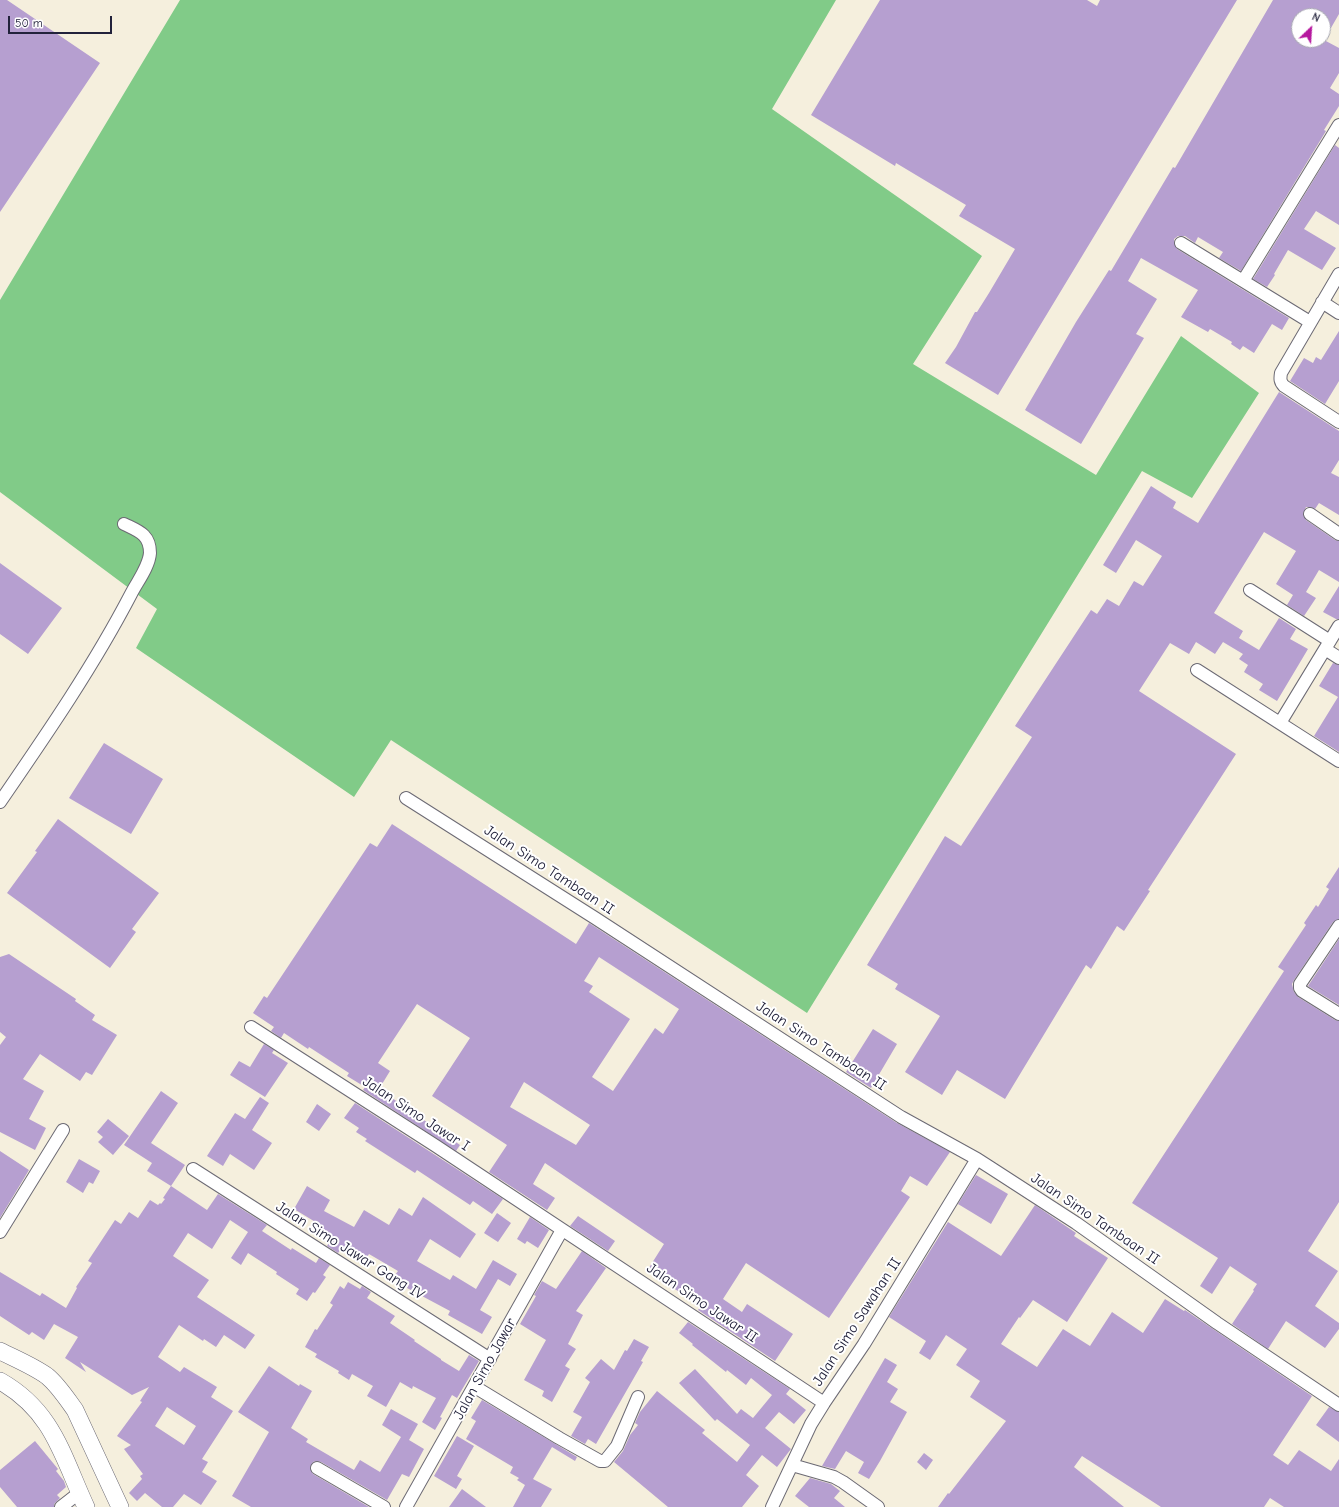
<!DOCTYPE html>
<html>
<head>
<meta charset="utf-8">
<style>
  body { margin:0 }
  #map { position:relative; width:1339px; height:1507px; overflow:hidden; background:#f5efdd; font-family:"Comic Neue",sans-serif }
  canvas { display:block }
  .north { position:absolute; left:1291px; top:8px; width:40px; height:40px; box-sizing:border-box; background:#fff; border:1px solid #a7a7b1; border-radius:50%; rotate:25deg; font-size:11px; font-weight:700; line-height:16px; text-align:center; color:#22223b }
  .north::after { content:''; display:block; margin:auto; width:14px; height:18px; background:#b5179e; clip-path:polygon(50% 0,100% 100%,50% 72%,0 100%) }
  .scale { position:absolute; left:8px; top:16px; width:104px; height:18px; box-sizing:border-box; border:2px solid #22223b; border-top:0; padding-left:5px; font-size:12px; line-height:14px; white-space:nowrap; color:#22223b; -webkit-text-stroke:3px #fff; paint-order:stroke }
</style>
</head>
<body>
<div id="map">
<canvas width="1339" height="1507"></canvas>
<div class="north">N</div>
<div class="scale">50 m</div>
</div>
<script>
const ctx = document.querySelector('canvas').getContext('2d');
ctx.lineJoin = 'round';
function paint(path, color) { ctx.fillStyle = color; ctx.fill(path, 'evenodd'); }
function strokePath(path, color, width, dash) { ctx.strokeStyle = color; ctx.lineWidth = width; ctx.lineCap = dash ? 'butt' : 'round'; ctx.setLineDash(dash || []); ctx.stroke(path); }
function write(font, color, halo, rows, align = 'center') {
  ctx.font = font + ' "Comic Neue",sans-serif'; ctx.lineWidth = 4; ctx.setLineDash([]); ctx.textBaseline = 'middle'; ctx.strokeStyle = halo; ctx.fillStyle = color; for (const [text, x, y, turn = 0] of rows) {
    ctx.save(); ctx.translate(x, y); ctx.rotate((+turn || 0) * Math.PI / 180); ctx.textAlign = isNaN(turn) ? turn : align; if (halo) ctx.strokeText(text, 0, 0); ctx.fillText(text, 0, 0); ctx.restore();
  }
}
const green = new Path2D(`
  M 180,0 L 836,0 L 772,109 L 982,256 L 913,364 L 1096,475 L 1181,336 L 1259,393 L 1192,498 L 1142,471 L 807,1013 L 391,740 L 354,797 L 136,648 L 157,609 L 0,492 L 0,300 Z`);
const building = new Path2D(`
  M 0,0 L 7,0 L 100,63 L 0,212 Z
  M 880,0 L 1087,0 L 1097,6 L 1100,0 L 1237,0 L 998,395 L 945,363 L 956,347 L 975,312 L 977,312 L 989,293 L 1015,249 L 959,216 L 966,205 L 896,163 L 895,166 L 811,115 Z
  M 1273,0 L 1339,0 L 1339,14 L 1324,40 L 1339,48 L 1339,73 L 1330,88 L 1339,94 L 1339,106 L 1324,130 L 1326,131 L 1241,271 L 1219,258 L 1223,252 L 1198,237 L 1195,243 L 1185,236 L 1178,236 L 1174,239 L 1174,243 L 1177,249 L 1289,318 L 1282,330 L 1272,324 L 1254,353 L 1243,346 L 1240,350 L 1231,344 L 1232,342 L 1210,329 L 1208,332 L 1181,317 L 1198,290 L 1141,258 L 1128,281 L 1157,299 L 1136,334 L 1144,338 L 1081,444 L 1025,410 L 1076,322 L 1109,270 L 1111,271 L 1173,167 L 1175,168 ZM 1299,16 L 1323,16 L 1323,40 L 1299,40 Z
  M 1335,145 L 1339,148 L 1339,225 L 1316,211 L 1304,229 L 1336,248 L 1322,270 L 1288,250 L 1274,274 L 1275,275 L 1267,287 L 1253,279 Z
  M 1339,331 L 1339,381 L 1325,404 L 1290,381 L 1304,358 L 1313,363 L 1316,357 L 1321,360 Z
  M 1279,392 L 1339,431 L 1339,460 L 1331,473 L 1339,477 L 1339,515 L 1319,503 L 1315,509 L 1311,507 L 1306,507 L 1303,514 L 1306,520 L 1335,540 L 1339,541 L 1339,582 L 1319,570 L 1306,592 L 1316,598 L 1304,616 L 1287,605 L 1293,595 L 1276,584 L 1296,551 L 1264,532 L 1214,613 L 1243,631 L 1239,638 L 1259,650 L 1279,618 L 1296,629 L 1290,639 L 1308,649 L 1277,701 L 1259,690 L 1263,684 L 1244,672 L 1248,665 L 1239,659 L 1243,654 L 1223,642 L 1215,654 L 1196,642 L 1189,654 L 1170,643 L 1139,691 L 1236,754 L 1148,890 L 1150,891 L 1124,931 L 1117,926 L 1091,969 L 1086,965 L 1005,1099 L 957,1070 L 942,1095 L 905,1072 L 940,1016 L 895,989 L 898,984 L 867,965 L 945,836 L 961,846 L 1032,737 L 1015,726 L 1091,610 L 1097,614 L 1107,599 L 1119,606 L 1134,581 L 1143,586 L 1162,556 L 1136,540 L 1116,573 L 1103,565 L 1151,486 L 1176,502 L 1173,508 L 1198,523 Z
  M 0,563 L 62,608 L 28,654 L 0,634 Z
  M 1339,586 L 1339,619 L 1336,619 L 1323,612 Z
  M 1333,663 L 1339,665 L 1339,752 L 1314,736 L 1338,697 L 1319,686 Z
  M 104,743 L 163,779 L 131,834 L 69,798 Z
  M 58,819 L 159,893 L 132,929 L 136,932 L 110,968 L 7,893 L 37,852 L 35,851 Z
  M 392,824 L 576,944 L 589,923 L 897,1123 L 950,1152 L 927,1186 L 910,1176 L 901,1191 L 910,1197 L 829,1318 L 746,1263 L 723,1299 L 742,1312 L 747,1304 L 793,1334 L 775,1361 L 698,1310 L 701,1306 L 647,1271 L 664,1244 L 545,1163 L 533,1184 L 555,1198 L 547,1210 L 489,1172 L 507,1145 L 432,1096 L 470,1038 L 417,1004 L 378,1063 L 390,1071 L 379,1089 L 460,1145 L 456,1151 L 363,1090 L 365,1087 L 347,1076 L 349,1073 L 309,1047 L 308,1049 L 284,1033 L 281,1038 L 271,1031 L 274,1027 L 253,1013 L 264,996 L 267,998 L 370,843 L 377,847 ZM 599,957 L 679,1009 L 663,1034 L 655,1028 L 613,1091 L 592,1077 L 630,1019 L 589,992 L 593,986 L 584,981 ZM 524,1082 L 590,1125 L 576,1145 L 510,1107 Z
  M 1339,867 L 1339,919 L 1333,922 L 1294,980 L 1292,984 L 1294,992 L 1298,997 L 1335,1020 L 1339,1021 L 1339,1202 L 1308,1251 L 1338,1271 L 1315,1306 L 1339,1323 L 1339,1329 L 1325,1348 L 1286,1321 L 1268,1349 L 1232,1324 L 1254,1291 L 1253,1290 L 1257,1284 L 1230,1266 L 1212,1294 L 1200,1286 L 1218,1258 L 1132,1203 L 1284,971 L 1278,967 L 1306,925 L 1304,923 L 1316,905 L 1318,907 L 1329,889 L 1326,887 Z
  M 1339,939 L 1339,1005 L 1308,986 Z
  M 9,954 L 76,999 L 75,1001 L 95,1015 L 92,1020 L 117,1035 L 92,1075 L 86,1072 L 80,1081 L 40,1054 L 23,1079 L 44,1091 L 29,1119 L 46,1128 L 35,1150 L 0,1132 L 0,1045 L 6,1037 L 0,1032 L 0,957 Z
  M 873,1029 L 897,1044 L 871,1088 L 846,1072 Z
  M 264,1044 L 274,1050 L 272,1053 L 288,1063 L 265,1097 L 230,1075 L 239,1061 L 250,1067 Z
  M 161,1091 L 178,1103 L 151,1143 L 185,1165 L 171,1186 L 147,1171 L 152,1163 L 124,1145 Z
  M 260,1097 L 269,1103 L 252,1130 L 272,1143 L 254,1170 L 230,1154 L 223,1166 L 207,1156 L 235,1113 L 245,1119 Z
  M 355,1103 L 503,1199 L 492,1214 L 473,1201 L 470,1205 L 417,1170 L 415,1173 L 365,1141 L 367,1139 L 356,1132 L 359,1128 L 344,1118 Z
  M 317,1104 L 331,1114 L 319,1131 L 306,1122 Z
  M 108,1119 L 129,1136 L 113,1155 L 98,1142 L 103,1137 L 97,1132 Z
  M 0,1151 L 29,1170 L 0,1218 Z
  M 79,1159 L 100,1171 L 93,1184 L 89,1182 L 83,1193 L 66,1182 Z
  M 976,1175 L 1008,1194 L 991,1224 L 958,1204 Z
  M 171,1186 L 207,1210 L 218,1194 L 267,1225 L 262,1231 L 291,1250 L 292,1248 L 316,1263 L 319,1258 L 330,1265 L 323,1275 L 326,1277 L 315,1293 L 313,1292 L 307,1301 L 296,1294 L 299,1289 L 276,1274 L 277,1272 L 248,1253 L 241,1265 L 231,1258 L 248,1232 L 230,1220 L 212,1249 L 188,1233 L 173,1256 L 209,1280 L 197,1297 L 255,1335 L 245,1349 L 224,1335 L 216,1347 L 204,1339 L 203,1341 L 179,1325 L 158,1357 L 180,1372 L 184,1367 L 217,1387 L 211,1397 L 233,1411 L 202,1459 L 208,1462 L 202,1472 L 217,1481 L 201,1505 L 184,1494 L 173,1507 L 162,1507 L 145,1493 L 137,1501 L 129,1493 L 142,1479 L 140,1476 L 143,1474 L 124,1449 L 131,1445 L 117,1436 L 142,1402 L 140,1401 L 149,1387 L 132,1395 L 80,1362 L 86,1372 L 65,1358 L 78,1337 L 54,1324 L 44,1340 L 32,1332 L 29,1335 L 0,1316 L 0,1272 L 40,1296 L 42,1293 L 66,1308 L 77,1288 L 76,1287 L 92,1263 L 88,1261 L 115,1220 L 121,1224 L 129,1212 L 138,1218 L 150,1200 L 158,1205 L 160,1203 L 161,1204 L 165,1199 L 163,1198 ZM 167,1407 L 196,1426 L 184,1445 L 155,1426 Z
  M 307,1186 L 330,1200 L 324,1211 L 354,1227 L 364,1210 L 389,1225 L 399,1208 L 412,1216 L 423,1197 L 476,1234 L 460,1258 L 430,1239 L 417,1261 L 450,1280 L 453,1275 L 476,1289 L 493,1260 L 517,1274 L 510,1286 L 498,1279 L 480,1310 L 492,1317 L 482,1334 L 448,1315 L 450,1311 L 407,1288 L 409,1284 L 395,1275 L 398,1271 L 369,1254 L 364,1262 L 341,1249 L 338,1253 L 327,1246 L 330,1242 L 317,1235 L 322,1226 L 294,1209 Z
  M 1035,1205 L 1076,1233 L 1074,1236 L 1108,1258 L 1067,1322 L 1033,1300 L 1020,1318 L 1019,1317 L 1001,1344 L 1037,1367 L 1063,1329 L 1090,1346 L 1112,1312 L 1143,1333 L 1165,1299 L 1184,1311 L 1185,1310 L 1312,1396 L 1273,1455 L 1288,1465 L 1299,1450 L 1331,1471 L 1339,1459 L 1339,1507 L 1284,1507 L 1270,1498 L 1264,1507 L 1161,1507 L 1082,1456 L 1074,1467 L 1124,1507 L 938,1507 L 948,1493 L 949,1494 L 1006,1421 L 970,1397 L 980,1381 L 956,1365 L 967,1349 L 946,1335 L 930,1360 L 919,1353 L 926,1341 L 889,1317 L 948,1222 L 1001,1256 Z
  M 497,1213 L 511,1223 L 498,1242 L 484,1233 Z
  M 578,1216 L 615,1241 L 608,1251 L 570,1226 Z
  M 530,1217 L 549,1230 L 538,1248 L 527,1241 L 525,1244 L 517,1239 Z
  M 582,1251 L 606,1268 L 576,1311 L 583,1315 L 568,1344 L 576,1349 L 565,1366 L 570,1369 L 552,1402 L 542,1396 L 544,1391 L 524,1380 L 546,1340 L 520,1324 L 536,1296 L 534,1295 L 542,1281 L 556,1289 Z
  M 348,1282 L 360,1289 L 362,1286 L 371,1292 L 367,1298 L 395,1316 L 390,1323 L 415,1340 L 414,1341 L 441,1359 L 441,1360 L 459,1371 L 469,1355 L 479,1361 L 457,1398 L 452,1395 L 440,1417 L 442,1418 L 435,1430 L 422,1422 L 436,1398 L 413,1386 L 412,1389 L 400,1382 L 386,1407 L 367,1396 L 373,1386 L 352,1374 L 349,1380 L 338,1373 L 339,1371 L 315,1357 L 317,1354 L 305,1347 L 315,1329 L 317,1330 L 333,1305 L 330,1303 L 340,1286 L 344,1289 Z
  M 688,1322 L 790,1389 L 786,1394 L 806,1410 L 794,1424 L 779,1412 L 765,1428 L 791,1449 L 777,1467 L 762,1455 L 746,1475 L 759,1486 L 742,1507 L 668,1507 L 614,1462 L 623,1451 L 630,1435 L 638,1425 L 635,1423 L 640,1412 L 657,1391 L 705,1430 L 702,1433 L 737,1462 L 750,1445 L 717,1419 L 715,1421 L 679,1383 L 695,1369 L 737,1414 L 741,1409 L 753,1418 L 772,1395 L 751,1378 L 746,1385 L 727,1370 L 726,1372 L 692,1345 L 693,1344 L 679,1333 Z
  M 634,1339 L 649,1347 L 641,1361 L 643,1362 L 596,1444 L 588,1439 L 585,1444 L 571,1436 L 582,1417 L 573,1412 L 590,1382 L 585,1378 L 601,1359 L 614,1370 L 625,1350 L 627,1351 Z
  M 885,1358 L 897,1365 L 887,1382 L 898,1389 L 890,1402 L 907,1412 L 880,1461 L 869,1479 L 858,1473 L 864,1462 L 846,1451 L 835,1469 L 822,1466 Z
  M 269,1366 L 299,1386 L 300,1384 L 312,1391 L 291,1428 L 308,1439 L 306,1442 L 354,1470 L 360,1460 L 380,1472 L 401,1437 L 382,1425 L 391,1409 L 418,1424 L 409,1440 L 424,1449 L 409,1477 L 402,1474 L 387,1500 L 321,1462 L 317,1461 L 313,1462 L 310,1468 L 313,1474 L 369,1507 L 251,1507 L 232,1496 L 269,1432 L 238,1412 Z
  M 482,1400 L 577,1457 L 575,1461 L 552,1447 L 533,1479 L 552,1489 L 541,1507 L 513,1507 L 525,1485 L 517,1480 L 519,1478 L 510,1473 L 513,1467 L 466,1439 L 476,1421 L 471,1418 Z
  M 1329,1407 L 1339,1412 L 1339,1442 L 1316,1425 Z
  M 457,1436 L 474,1446 L 457,1476 L 462,1479 L 456,1489 L 434,1476 Z
  M 35,1441 L 58,1469 L 56,1471 L 64,1481 L 66,1487 L 57,1495 L 60,1498 L 54,1504 L 54,1507 L 17,1507 L 0,1487 L 0,1470 Z
  M 924,1453 L 933,1460 L 926,1470 L 917,1462 Z
  M 810,1478 L 831,1484 L 840,1491 L 834,1498 L 845,1507 L 809,1507 L 795,1496 Z
  M 462,1489 L 486,1507 L 449,1507 Z`);
const street = new Path2D(`
  M 1181,243 L 1310,322
  M 1339,274 L 1281,373 C 1280,379 1280,382 1284,386 L 1339,422
  M 1243,281 L 1339,125
  M 1322,302 L 1339,313
  M 1310,514 L 1339,534
  M 1250,590 L 1330,641
  M 1325,649 L 1339,658
  M 1197,670 L 1339,761
  M 1280,723 L 1339,626
  M 406,798 L 595,918 L 901,1117 L 977,1159 L 991,1168 L 1076,1223 L 1217,1323 L 1339,1405
  M 0,802 C 46,735 93,667 131,594 C 137,582 149,567 150,553 C 150,534 138,531 124,524
  M 1339,926 L 1300,984 L 1300,988 L 1302,991 L 1339,1014
  M 251,1027 L 436,1146 L 824,1403
  M 193,1169 L 490,1359
  M 0,1232 L 63,1130
  M 475,1387 L 559,1438 L 600,1461 L 605,1461 L 617,1446 L 638,1397
  M 792,1465 L 834,1477 L 843,1482 L 878,1507
  M 317,1468 L 384,1507
  M 61,1507 L 79,1493
  M 406,1507 L 562,1230
  M 772,1507 L 811,1424 L 824,1403 L 864,1344 L 977,1159`);
const secondary = new Path2D(`
  M 0,1351 C 16,1359 33,1366 47,1376 C 58,1385 67,1399 75,1410 L 120,1507
  M 0,1381 C 53,1411 62,1455 86,1507`);
const streetNames = [
  ["Jalan Simo Tambaan II",549,870,33],
  ["Jalan Simo Tambaan II",821,1046,33],
  ["Jalan Simo Jawar I",416,1114,33],
  ["Jalan Simo Tambaan II",1095,1219,34],
  ["Jalan Simo Jawar Gang IV",350,1251,32],
  ["Jalan Simo Jawar II",702,1303,34],
  ["Jalan Simo Sawahan II",857,1322,-57],
  ["Jalan Simo Jawar",485,1369,-61]
];
paint(green, '#81cb88');
paint(building, '#b69fd0');
strokePath(street, '#6c6a74', 14);
strokePath(secondary, '#6c6a74', 18);
strokePath(street, '#fff', 12);
strokePath(secondary, '#fff', 17);
write('15px', '#22223b', '#fff', streetNames);
</script>
</body>
</html>
